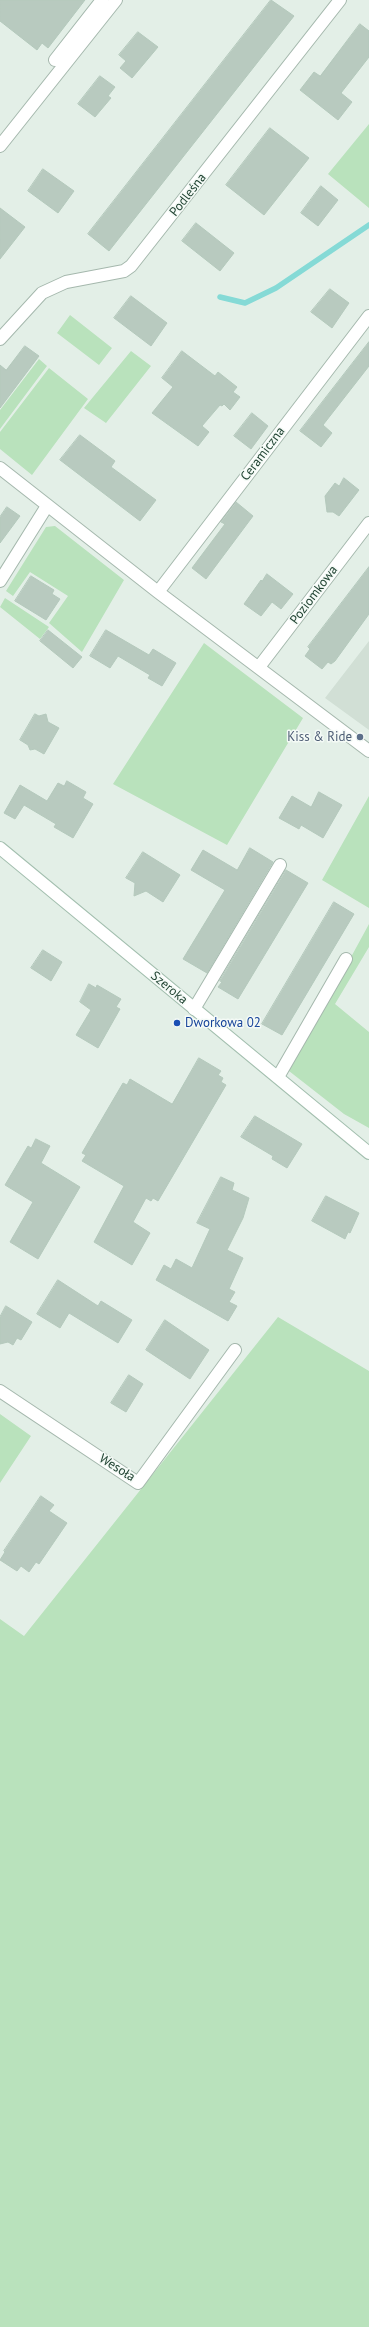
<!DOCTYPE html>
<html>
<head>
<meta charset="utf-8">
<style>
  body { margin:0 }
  canvas { display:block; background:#e3efe7 }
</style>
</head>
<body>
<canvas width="369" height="2327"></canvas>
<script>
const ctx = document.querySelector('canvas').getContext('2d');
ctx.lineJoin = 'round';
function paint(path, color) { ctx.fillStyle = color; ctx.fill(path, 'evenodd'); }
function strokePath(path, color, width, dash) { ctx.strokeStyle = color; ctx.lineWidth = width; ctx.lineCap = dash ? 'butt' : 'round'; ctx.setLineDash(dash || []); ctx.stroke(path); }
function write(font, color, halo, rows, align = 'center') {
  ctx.font = font + ' "PT Sans",sans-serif'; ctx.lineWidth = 3; ctx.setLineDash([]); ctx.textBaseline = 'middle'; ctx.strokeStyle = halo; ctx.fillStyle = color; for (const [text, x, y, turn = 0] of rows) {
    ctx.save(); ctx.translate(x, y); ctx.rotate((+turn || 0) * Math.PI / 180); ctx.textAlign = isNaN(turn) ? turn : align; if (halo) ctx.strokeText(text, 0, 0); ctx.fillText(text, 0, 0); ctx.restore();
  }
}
const built = new Path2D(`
  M 369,641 L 369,730 L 325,698 Z`);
const green = new Path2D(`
  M 369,124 L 369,208 L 328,174 Z
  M 70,315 L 112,348 L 99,365 L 57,333 Z
  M 131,351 L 151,366 L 106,423 L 84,408 Z
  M 39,359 L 47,366 L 0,429 L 0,410 Z
  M 49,368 L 88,399 L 32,475 L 0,449 L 0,432 Z
  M 55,526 L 124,580 L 82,652 L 49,623 L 68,596 L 30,572 L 13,596 L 6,591 L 46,527 Z
  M 5,598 L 49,627 L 40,639 L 0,607 Z
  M 204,643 L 303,718 L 227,845 L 113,784 Z
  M 369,796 L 369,908 L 322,880 Z
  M 369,924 L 369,947 L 335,1004 L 369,1032 L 369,1128 L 344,1114 L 289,1071 Z
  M 278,1317 L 369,1371 L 369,2327 L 0,2327 L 0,1619 L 24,1636 Z
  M 0,1414 L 31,1436 L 0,1483 Z`);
const stream = new Path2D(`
  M 220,297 L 245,303 L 276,288 L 369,225`);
const building = new Path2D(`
  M 0,0 L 85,0 L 48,48 L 42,43 L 37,50 L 0,21 Z
  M 271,0 L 294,16 L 109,251 L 88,234 Z
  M 360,24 L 369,31 L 369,57 L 341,93 L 352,102 L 338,120 L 300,90 L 314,72 L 320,76 Z
  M 138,32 L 158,47 L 132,78 L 120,68 L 126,61 L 119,55 Z
  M 100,76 L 115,87 L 108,96 L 111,98 L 95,117 L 78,104 Z
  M 270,128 L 309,158 L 264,215 L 226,185 Z
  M 43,169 L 74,191 L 58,213 L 28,191 Z
  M 321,186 L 338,200 L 318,226 L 301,213 Z
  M 0,208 L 25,227 L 0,259 Z
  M 196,223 L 234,253 L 220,271 L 182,241 Z
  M 330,289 L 349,303 L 332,328 L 311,312 Z
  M 131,296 L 167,323 L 151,346 L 114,318 Z
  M 369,342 L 369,366 L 323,425 L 332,433 L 321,447 L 300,431 Z
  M 25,346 L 39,356 L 0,408 L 0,365 L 6,370 Z
  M 182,351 L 215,376 L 218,372 L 237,387 L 233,392 L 240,397 L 230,410 L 224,404 L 222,406 L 220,405 L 202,426 L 209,432 L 198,446 L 152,413 L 173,387 L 162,378 Z
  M 252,413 L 268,426 L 251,449 L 234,436 Z
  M 80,435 L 115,461 L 111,467 L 156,500 L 140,521 L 60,460 Z
  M 344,478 L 359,490 L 339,516 L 333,512 L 327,512 L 325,496 L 335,483 L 339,486 Z
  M 236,502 L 253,516 L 206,579 L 192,568 L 225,524 L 221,522 Z
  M 7,507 L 20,516 L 0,543 L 0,517 Z
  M 369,567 L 369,614 L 335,661 L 331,664 L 328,662 L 322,669 L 305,656 L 310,649 L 308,647 Z
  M 267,574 L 293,594 L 281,609 L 272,602 L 261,616 L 244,604 L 261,580 L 262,581 Z
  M 31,576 L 54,590 L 52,594 L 60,599 L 46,620 L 15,601 Z
  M 48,630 L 82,657 L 73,668 L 40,641 Z
  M 106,630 L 149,655 L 153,649 L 176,663 L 162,686 L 148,678 L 150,675 L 118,656 L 110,668 L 90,656 Z
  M 35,714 L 39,716 L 46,714 L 48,722 L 59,728 L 44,754 L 35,749 L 30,750 L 28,745 L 20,740 Z
  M 67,781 L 86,792 L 83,798 L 93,804 L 73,838 L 54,827 L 56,824 L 24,805 L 15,819 L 4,813 L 20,785 L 47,801 L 58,783 L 64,786 Z
  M 319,792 L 342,805 L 323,838 L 301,825 L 299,829 L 279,818 L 292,796 L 311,807 Z
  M 250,848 L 273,862 L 207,973 L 183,959 L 225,890 L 191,870 L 203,850 L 237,870 Z
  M 143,852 L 180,875 L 163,902 L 146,891 L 134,896 L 135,883 L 126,878 Z
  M 286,870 L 308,883 L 238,999 L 218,987 L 222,982 L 220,981 Z
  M 334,902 L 354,914 L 282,1035 L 262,1024 Z
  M 43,950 L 62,962 L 51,981 L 31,968 Z
  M 89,984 L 96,988 L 97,985 L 121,999 L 116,1007 L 120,1009 L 98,1048 L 76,1035 L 91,1010 L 80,1002 Z
  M 199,1058 L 221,1071 L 218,1075 L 223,1078 L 221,1082 L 226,1085 L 158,1201 L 153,1198 L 151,1201 L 146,1198 L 133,1222 L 150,1233 L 132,1265 L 94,1242 L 124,1186 L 82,1161 L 86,1155 L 82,1153 L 123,1083 L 127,1085 L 130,1079 L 172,1104 Z
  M 255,1116 L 302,1144 L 287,1168 L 272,1159 L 273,1156 L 241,1137 Z
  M 36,1139 L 50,1146 L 41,1163 L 80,1187 L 38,1259 L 10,1242 L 33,1202 L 5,1185 L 28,1146 L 31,1148 Z
  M 221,1177 L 234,1183 L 232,1190 L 249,1198 L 243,1218 L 227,1250 L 243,1258 L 229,1289 L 235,1292 L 229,1302 L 237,1306 L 228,1321 L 156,1280 L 164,1265 L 171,1269 L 176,1259 L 192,1268 L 210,1229 L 197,1223 Z
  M 326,1196 L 359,1213 L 350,1233 L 348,1232 L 345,1239 L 312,1221 Z
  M 58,1280 L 98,1306 L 101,1301 L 132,1320 L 118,1343 L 69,1313 L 60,1328 L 37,1314 Z
  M 6,1306 L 32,1322 L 21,1340 L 17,1338 L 13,1345 L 8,1342 L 0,1344 L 0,1317 Z
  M 165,1320 L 209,1350 L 190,1379 L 146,1350 Z
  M 129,1375 L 143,1384 L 126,1412 L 111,1403 Z
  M 41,1496 L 54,1505 L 49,1511 L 67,1523 L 39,1564 L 36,1562 L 29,1572 L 21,1566 L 17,1571 L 0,1560 L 5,1552 L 4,1551 Z`);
const street = new Path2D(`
  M 55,60 L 102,0
  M 0,146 L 116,0
  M 0,339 L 42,293 L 66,282 L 124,271 L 131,266 L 340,0
  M 0,468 L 158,592 L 369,751
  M 0,581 L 47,506
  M 158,592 L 369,316
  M 259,667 L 369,523
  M 194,1009 L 280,865
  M 278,1077 L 346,959
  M 0,1391 L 138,1483 L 235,1350`);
const secondary = new Path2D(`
  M 0,848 L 369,1153`);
const markers = [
  [360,737,4,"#5c6f8a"],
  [177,1023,4,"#1a4fb4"]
];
const streetNames = [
  ["Podleśna",188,195,-52],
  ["Ceramiczna",263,454,-53],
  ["Poziomkowa",314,595,-53],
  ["Szeroka",169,988,40],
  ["Wesoła",117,1468,32]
];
const serviceNames = [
  ["Kiss & Ride",352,737]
];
const transitNames = [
  ["Dworkowa 02",185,1023]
];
paint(built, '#d1dfd5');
paint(green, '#b9e2bc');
strokePath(stream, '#85dad6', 5.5);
paint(building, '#b8cabf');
strokePath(building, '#b4c9bc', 1);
strokePath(street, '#a5b8ad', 14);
strokePath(secondary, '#a3bfaf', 14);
strokePath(street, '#fff', 12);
strokePath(secondary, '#fff', 12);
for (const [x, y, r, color] of markers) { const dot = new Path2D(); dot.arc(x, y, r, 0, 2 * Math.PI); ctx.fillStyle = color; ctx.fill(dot); strokePath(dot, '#f4faf6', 1.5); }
write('13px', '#204332', '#f4faf6', streetNames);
write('13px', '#4e5e75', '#f4faf6', serviceNames, 'right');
write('13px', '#164399', '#f4faf6', transitNames, 'left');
</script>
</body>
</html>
